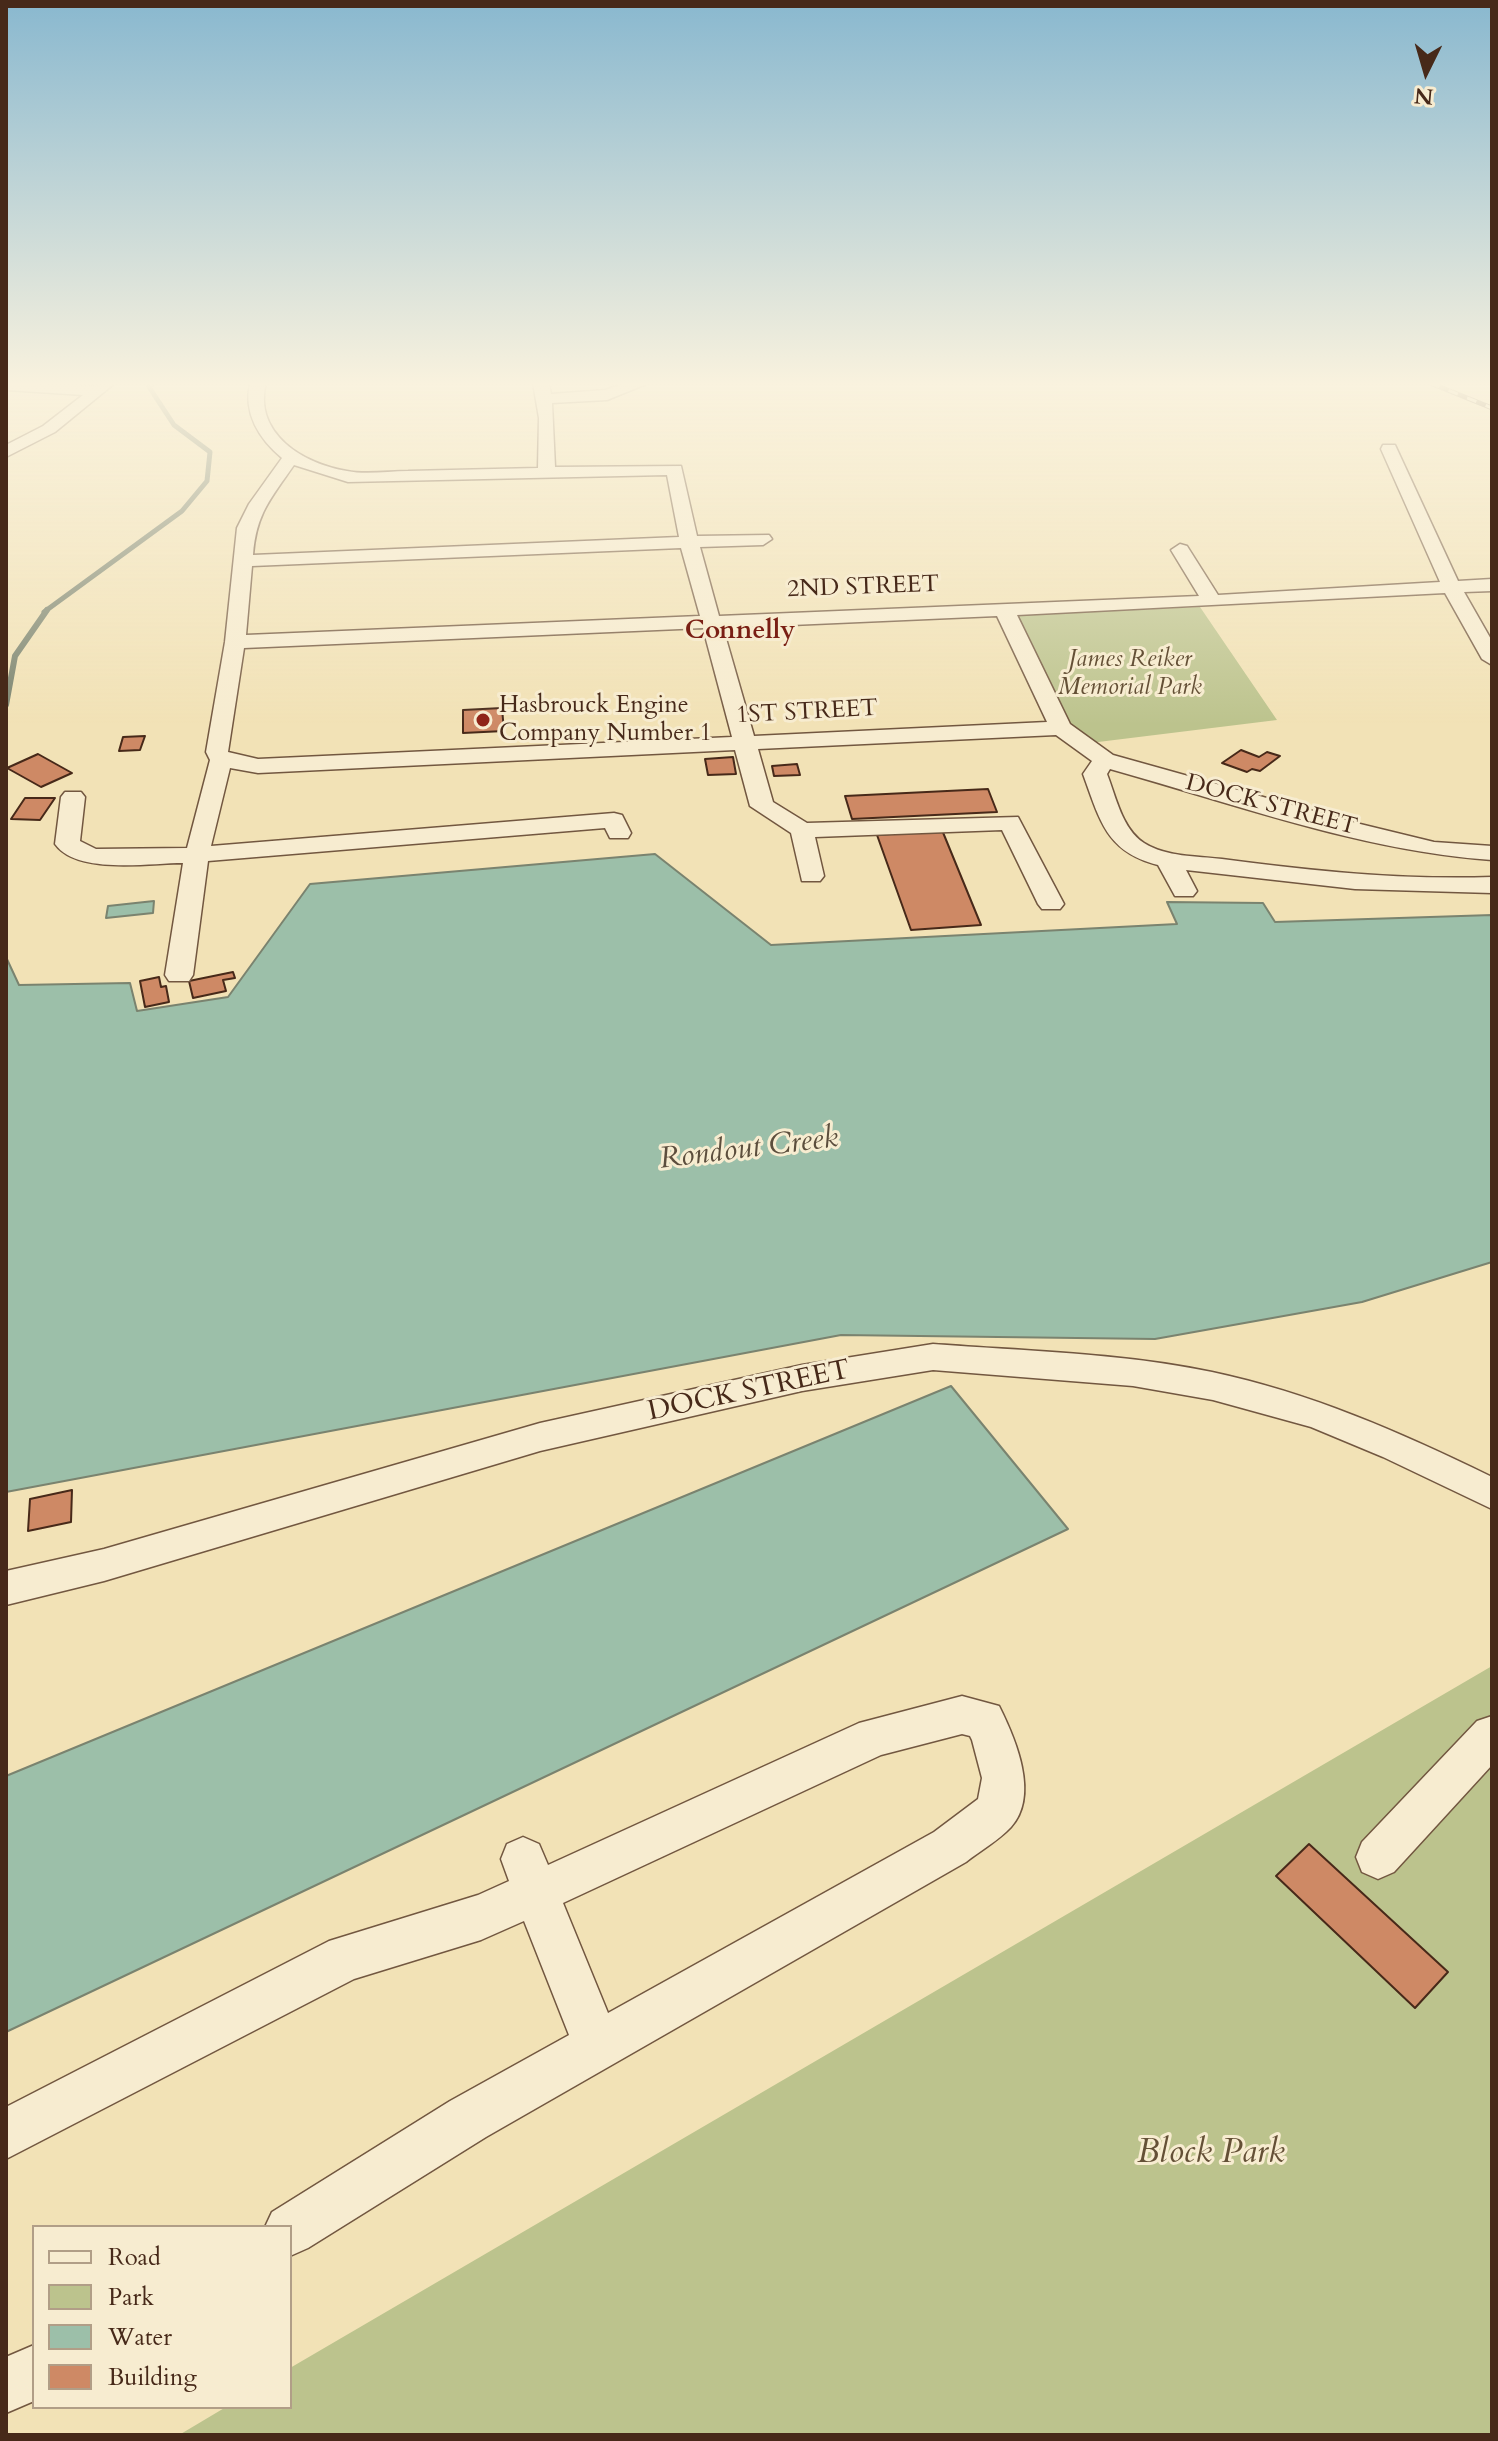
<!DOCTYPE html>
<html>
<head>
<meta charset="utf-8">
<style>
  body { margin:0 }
  #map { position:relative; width:1498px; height:2441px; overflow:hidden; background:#f2e2b6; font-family:Cardo,serif }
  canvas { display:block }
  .frame { position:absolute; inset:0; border:8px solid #472919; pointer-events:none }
  .legend { position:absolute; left:32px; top:2225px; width:260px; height:184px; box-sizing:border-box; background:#f7ecd0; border:2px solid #b19e87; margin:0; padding:10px 14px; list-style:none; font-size:24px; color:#472919 }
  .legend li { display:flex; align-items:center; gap:16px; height:40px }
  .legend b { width:40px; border:2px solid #b19e87 }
  .north { position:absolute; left:1386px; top:32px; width:80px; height:80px; -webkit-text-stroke:6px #f7ecd0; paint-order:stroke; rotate:185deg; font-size:22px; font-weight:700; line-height:32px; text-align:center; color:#472919 }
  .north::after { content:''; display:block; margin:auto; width:28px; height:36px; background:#472919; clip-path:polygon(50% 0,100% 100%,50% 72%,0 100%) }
</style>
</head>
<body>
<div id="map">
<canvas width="1498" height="2441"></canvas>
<div class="frame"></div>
<ul class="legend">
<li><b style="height:10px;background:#f7ecd0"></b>Road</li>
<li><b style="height:22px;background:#bcc38d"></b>Park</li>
<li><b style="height:22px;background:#9cbfa9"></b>Water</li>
<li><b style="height:22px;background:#ce8965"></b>Building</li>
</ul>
<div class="north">N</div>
</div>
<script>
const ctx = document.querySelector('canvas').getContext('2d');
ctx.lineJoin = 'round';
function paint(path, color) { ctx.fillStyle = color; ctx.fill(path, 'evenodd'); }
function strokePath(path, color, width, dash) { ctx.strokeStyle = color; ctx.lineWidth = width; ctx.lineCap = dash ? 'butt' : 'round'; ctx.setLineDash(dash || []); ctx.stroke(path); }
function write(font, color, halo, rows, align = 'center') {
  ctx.font = font + ' Cardo,serif'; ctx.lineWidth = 6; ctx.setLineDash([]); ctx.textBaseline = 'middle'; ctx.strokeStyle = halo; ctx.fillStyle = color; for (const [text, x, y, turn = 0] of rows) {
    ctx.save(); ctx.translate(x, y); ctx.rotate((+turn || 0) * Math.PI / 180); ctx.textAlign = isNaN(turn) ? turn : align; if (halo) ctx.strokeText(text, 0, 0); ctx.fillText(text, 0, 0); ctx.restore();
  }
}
const green = new Path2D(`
  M 1200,607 L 1277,720 L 1090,743 L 1066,724 L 1018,615 Z
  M 1492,1666 L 1492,2435 L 179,2435 L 226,2407 L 290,2407 L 290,2368 Z`);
const water = new Path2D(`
  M 655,854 L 771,945 L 1177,924 L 1167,902 L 1263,903 L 1275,922 L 1492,915 L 1492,1262 L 1362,1302 L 1155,1339 L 841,1335 L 6,1492 L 6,957 L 19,985 L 130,983 L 137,1011 L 228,997 L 310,884 Z
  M 154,901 L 153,913 L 106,918 L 108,906 Z
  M 951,1386 L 1068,1529 L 6,2032 L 6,1776 Z`);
const streamFar1 = new Path2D(`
  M 44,612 L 182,511 L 207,481 L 210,452 L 174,425 L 149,387 L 153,383`);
const stream = new Path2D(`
  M 6,705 L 15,656 L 47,610`);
const building = new Path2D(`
  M 502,708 L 504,731 L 463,733 L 463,710 Z
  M 145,736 L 140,750 L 119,751 L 123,737 Z
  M 1241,750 L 1259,757 L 1267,752 L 1280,756 L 1260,771 L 1252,769 L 1247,772 L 1222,763 Z
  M 38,754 L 72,773 L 41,787 L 7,768 Z
  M 733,757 L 736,774 L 708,775 L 705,759 Z
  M 797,764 L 800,775 L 774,776 L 772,766 Z
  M 988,789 L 997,812 L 852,819 L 845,796 Z
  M 25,798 L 55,798 L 40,820 L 11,819 Z
  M 942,830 L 981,925 L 911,930 L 877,835 Z
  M 233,972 L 235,978 L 223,980 L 226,991 L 193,998 L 189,981 Z
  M 159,977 L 161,987 L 166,986 L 169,1002 L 145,1007 L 140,981 Z
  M 72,1490 L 71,1522 L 28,1531 L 30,1499 Z
  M 1309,1844 L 1448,1972 L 1415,2008 L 1276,1876 Z`);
const minor = new Path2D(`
  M 6,383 L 94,386 L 115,383 L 55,432 L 6,457 L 6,445 L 43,426 L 83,395 L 6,390 Z
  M 250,383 L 266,383 C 253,434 304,464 347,471 C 366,475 389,471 408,471 C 451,470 494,469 538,468 L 539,418 L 533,383 L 549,383 L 551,394 L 605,390 L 626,383 L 649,383 L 607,400 L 552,403 L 555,467 L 681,466 L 697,536 L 769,535 L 772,539 L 763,545 L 700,547 L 719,616 L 1199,596 L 1171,550 L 1180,544 L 1187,546 L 1218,595 L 1440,582 L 1381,449 L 1383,445 L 1395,445 L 1458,581 L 1492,579 L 1492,591 L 1464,592 L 1492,641 L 1492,665 L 1482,659 L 1445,593 L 1017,615 L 1070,724 L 1113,755 L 1356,823 L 1434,842 L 1492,846 L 1492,860 C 1362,851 1235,804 1110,769 L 1107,774 C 1116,797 1122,829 1144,843 C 1166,857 1197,856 1222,859 C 1312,871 1401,880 1492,877 L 1492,893 L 1355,889 L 1186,870 L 1197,891 L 1193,896 L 1175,896 L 1158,865 C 1106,852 1100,820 1083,774 L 1092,761 L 1056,735 L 758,749 L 773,802 L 807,823 L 1018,817 L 1064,904 L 1060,909 L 1042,909 L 1038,904 L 1002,830 L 815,837 L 824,876 L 820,881 L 802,881 L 791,833 L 750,806 L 735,750 L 258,773 L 230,768 L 211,846 L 614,813 L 622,815 L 631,833 L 628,838 L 610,838 L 605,828 L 208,861 L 193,975 L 189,981 L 169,981 L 165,975 L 183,863 C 149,863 77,875 55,844 L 61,797 L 65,792 L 81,792 L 85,797 L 80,841 L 96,849 L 187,848 L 210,760 L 206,752 L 225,642 L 237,528 L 249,504 L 282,458 C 259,439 243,413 250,383 ZM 294,465 L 348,482 L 667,475 L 679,537 L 253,555 C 256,514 271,498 294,465 ZM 681,548 L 700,616 L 246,635 L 252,566 ZM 997,616 L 1047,722 L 754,736 L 723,628 ZM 703,628 L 732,737 L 258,759 L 228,752 L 244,648 Z
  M 933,1344 C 1026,1351 1121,1353 1212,1372 C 1311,1393 1402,1433 1492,1477 L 1492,1509 L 1383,1457 L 1311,1427 L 1213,1400 L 1133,1386 L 933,1370 L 802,1391 L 540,1451 L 104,1581 L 6,1605 L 6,1571 L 104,1549 L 540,1423 L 802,1365 Z
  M 962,1696 L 999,1706 C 1015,1738 1040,1795 1011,1827 C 999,1840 980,1851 966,1862 L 486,2137 L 308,2248 L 290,2256 L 290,2227 L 265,2227 L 272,2212 L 450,2101 L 569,2035 L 524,1921 L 481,1940 L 354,1979 L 6,2159 L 6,2107 L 329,1941 L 478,1895 L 509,1881 L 501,1859 L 507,1844 L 523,1837 L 539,1844 L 548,1865 L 859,1723 ZM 962,1734 L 970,1736 L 972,1740 L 982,1778 L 978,1799 L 934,1832 L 608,2013 L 563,1903 L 881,1755 Z
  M 1492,1716 L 1492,1765 L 1394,1872 L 1378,1879 L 1362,1872 L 1356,1857 L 1362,1842 L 1477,1721 Z
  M 34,2345 L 34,2401 L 6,2413 L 6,2357 Z`);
const rail = new Path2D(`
  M 1430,383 L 1492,408`);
const markers = [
  [483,720,8,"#8f2418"]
];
const farStreetnames = [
  ["2ND STREET",863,588,-2],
  ["1ST STREET",807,713,-3],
  ["DOCK STREET",1271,806,15]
];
const farParknames = [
  ["James Reiker",1130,660],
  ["Memorial Park",1130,688]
];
const farPoinames = [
  ["Hasbrouck Engine",499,706],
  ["Company Number 1",499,734]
];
const farQuarternames = [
  ["Connelly",740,632]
];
const streetNames = [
  ["DOCK STREET",749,1392,-12]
];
const waterNames = [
  ["Rondout Creek",749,1150,-7]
];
const nearParknames = [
  ["Block Park",1211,2154]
];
paint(green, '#bcc38d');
paint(water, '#9cbfa9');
strokePath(water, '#7a836f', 2);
strokePath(streamFar1, '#7a836f', 5);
strokePath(stream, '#7a836f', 6);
paint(building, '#ce8965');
strokePath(building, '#472919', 2);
strokePath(minor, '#725740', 3);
paint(minor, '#f7ecd0');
strokePath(rail, '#472919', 5);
strokePath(rail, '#f7ecd0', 3, [10]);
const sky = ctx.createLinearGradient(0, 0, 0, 725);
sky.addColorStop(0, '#89b8cf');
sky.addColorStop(0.53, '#f9f2de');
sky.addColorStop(1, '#f9f2de00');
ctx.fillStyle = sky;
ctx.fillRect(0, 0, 1498, 725);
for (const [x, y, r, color] of markers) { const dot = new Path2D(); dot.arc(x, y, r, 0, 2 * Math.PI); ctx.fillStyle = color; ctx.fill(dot); strokePath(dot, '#f7ecd0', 3); }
write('24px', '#472919', '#f7ecd0', farStreetnames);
write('italic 24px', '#645036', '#f7ecd0', farParknames);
write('24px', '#472919', '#f7ecd0', farPoinames, 'left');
write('bold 26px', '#7a1f14', '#f7ecd0', farQuarternames);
write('28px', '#472919', '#f7ecd0', streetNames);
write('italic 30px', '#5c4e3d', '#f7ecd0', waterNames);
write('italic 34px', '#645036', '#f7ecd0', nearParknames);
</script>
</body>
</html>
